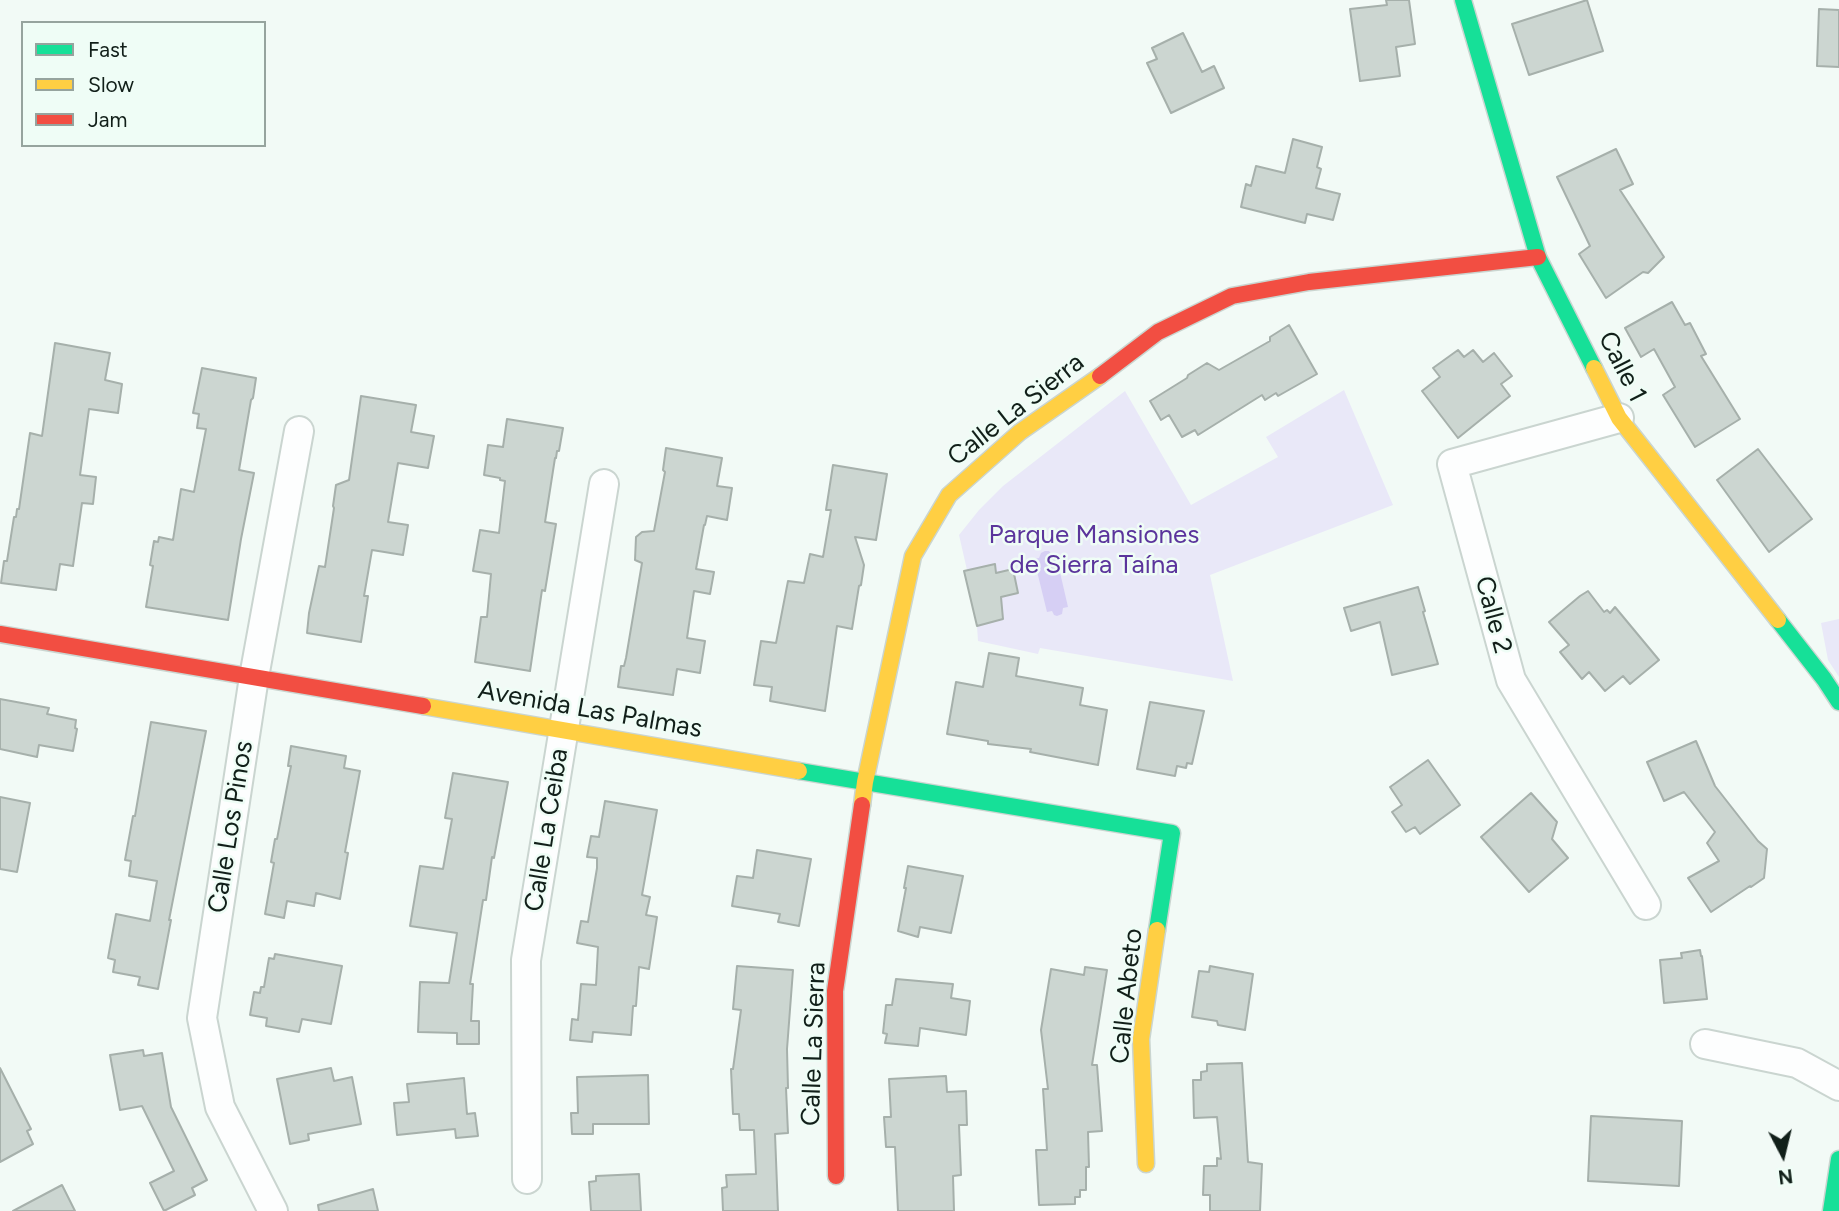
<!DOCTYPE html>
<html>
<head>
<meta charset="utf-8">
<style>
  body { margin:0 }
  #map { position:relative; width:1839px; height:1211px; overflow:hidden; background:#f2faf6; font-family:Figtree,sans-serif }
  canvas { display:block }
  .legend { position:absolute; left:21px; top:21px; width:245px; height:126px; box-sizing:border-box; background:#effdf6; border:2px solid #96a49e; margin:0; padding:9px 12px; list-style:none; font-size:21px; color:#111f19 }
  .legend li { display:flex; align-items:center; gap:14px; height:35px }
  .legend b { width:35px; border:2px solid #96a49e }
  .north { position:absolute; left:1748px; top:1120px; width:70px; height:70px; -webkit-text-stroke:5px #effdf6; paint-order:stroke; rotate:173deg; font-size:19px; font-weight:700; line-height:28px; text-align:center; color:#111f19 }
  .north::after { content:''; display:block; margin:auto; width:24px; height:32px; background:#111f19; clip-path:polygon(50% 0,100% 100%,50% 72%,0 100%) }
</style>
</head>
<body>
<div id="map">
<canvas width="1839" height="1211"></canvas>
<ul class="legend">
<li><b style="height:9px;background:#16e098"></b>Fast</li>
<li><b style="height:9px;background:#ffcf43"></b>Slow</li>
<li><b style="height:9px;background:#f24e42"></b>Jam</li>
</ul>
<div class="north">N</div>
</div>
<script>
const ctx = document.querySelector('canvas').getContext('2d');
ctx.lineJoin = 'round';
function paint(path, color) { ctx.fillStyle = color; ctx.fill(path, 'evenodd'); }
function strokePath(path, color, width, dash) { ctx.strokeStyle = color; ctx.lineWidth = width; ctx.lineCap = dash ? 'butt' : 'round'; ctx.setLineDash(dash || []); ctx.stroke(path); }
function write(font, color, halo, rows, align = 'center') {
  ctx.font = font + ' Figtree,sans-serif'; ctx.lineWidth = 5; ctx.setLineDash([]); ctx.textBaseline = 'middle'; ctx.strokeStyle = halo; ctx.fillStyle = color; for (const [text, x, y, turn = 0] of rows) {
    ctx.save(); ctx.translate(x, y); ctx.rotate((+turn || 0) * Math.PI / 180); ctx.textAlign = isNaN(turn) ? turn : align; if (halo) ctx.strokeText(text, 0, 0); ctx.fillText(text, 0, 0); ctx.restore();
  }
}
const green = new Path2D(`
  M 1344,390 L 1393,505 L 1210,575 L 1233,681 L 1040,648 L 1038,654 L 978,641 L 977,626 L 964,571 L 967,570 L 959,535 L 979,510 L 1003,486 L 1125,391 L 1191,505 L 1278,457 L 1266,437 Z
  M 1839,619 L 1839,677 L 1828,660 L 1821,623 Z`);
const water = new Path2D(`
  M 1045,551 L 1049,551 L 1052,555 L 1056,555 L 1068,607 L 1063,608 L 1062,614 L 1057,616 L 1054,615 L 1052,611 L 1047,612 L 1034,559 L 1039,558 L 1041,553 Z`);
const building = new Path2D(`
  M 1386,0 L 1409,0 L 1415,44 L 1396,47 L 1400,76 L 1360,81 L 1350,9 L 1387,5 Z
  M 1587,0 L 1603,51 L 1529,75 L 1512,24 Z
  M 1819,9 L 1839,10 L 1839,67 L 1817,66 Z
  M 1183,33 L 1202,72 L 1214,66 L 1224,88 L 1171,113 L 1147,63 L 1157,59 L 1152,48 Z
  M 1293,139 L 1322,147 L 1317,167 L 1321,169 L 1316,188 L 1340,194 L 1333,220 L 1307,214 L 1305,223 L 1241,207 L 1246,184 L 1251,186 L 1256,166 L 1285,173 Z
  M 1616,149 L 1633,184 L 1620,190 L 1664,257 L 1648,273 L 1643,272 L 1606,298 L 1579,254 L 1590,246 L 1557,177 Z
  M 1672,302 L 1685,325 L 1690,323 L 1706,354 L 1701,356 L 1740,419 L 1695,447 L 1663,395 L 1675,387 L 1654,349 L 1641,357 L 1625,328 Z
  M 1289,325 L 1317,374 L 1278,396 L 1276,393 L 1265,400 L 1262,395 L 1198,435 L 1195,430 L 1182,437 L 1169,415 L 1161,420 L 1150,401 L 1187,378 L 1188,375 L 1207,363 L 1219,370 L 1270,341 L 1270,337 Z
  M 55,343 L 110,353 L 105,380 L 122,384 L 118,413 L 89,409 L 80,475 L 96,477 L 93,504 L 82,503 L 73,566 L 60,564 L 56,590 L 1,583 L 4,561 L 7,561 L 14,517 L 16,517 L 17,509 L 19,509 L 30,433 L 42,436 Z
  M 1458,350 L 1464,357 L 1473,350 L 1483,362 L 1494,353 L 1512,376 L 1501,384 L 1510,396 L 1458,438 L 1422,391 L 1440,377 L 1433,368 Z
  M 202,368 L 256,378 L 253,398 L 251,400 L 239,470 L 254,473 L 241,539 L 228,620 L 146,607 L 153,566 L 150,565 L 154,541 L 158,542 L 159,537 L 173,540 L 181,489 L 194,492 L 206,429 L 197,428 L 199,414 L 193,413 Z
  M 361,396 L 416,405 L 411,432 L 434,436 L 428,468 L 398,463 L 388,522 L 408,525 L 403,555 L 372,550 L 364,596 L 368,596 L 361,642 L 307,633 L 309,613 L 319,566 L 325,567 L 334,508 L 333,506 L 336,485 L 349,480 Z
  M 507,419 L 563,428 L 559,451 L 557,451 L 556,458 L 555,458 L 545,522 L 556,524 L 545,591 L 542,590 L 530,671 L 475,662 L 481,617 L 487,617 L 491,574 L 473,571 L 480,530 L 499,533 L 505,481 L 500,480 L 500,478 L 484,475 L 488,445 L 503,447 Z
  M 666,448 L 722,458 L 717,486 L 732,488 L 727,520 L 707,516 L 705,525 L 704,525 L 696,569 L 714,572 L 710,594 L 694,591 L 687,638 L 705,641 L 700,673 L 677,669 L 673,695 L 618,687 L 621,666 L 624,666 L 626,658 L 642,563 L 635,560 L 636,537 L 642,532 L 654,531 L 665,472 L 663,470 Z
  M 1758,449 L 1812,519 L 1769,552 L 1717,480 Z
  M 833,465 L 887,474 L 876,540 L 855,537 L 864,565 L 861,585 L 859,586 L 852,629 L 837,626 L 825,711 L 770,701 L 772,687 L 754,685 L 761,641 L 776,643 L 788,581 L 804,583 L 810,554 L 823,557 L 831,510 L 826,510 Z
  M 995,564 L 996,573 L 1013,569 L 1018,593 L 1001,597 L 1003,619 L 977,626 L 964,571 Z
  M 1418,587 L 1425,611 L 1423,612 L 1438,664 L 1392,675 L 1380,622 L 1351,631 L 1344,608 Z
  M 1588,591 L 1604,612 L 1607,610 L 1610,613 L 1615,607 L 1659,660 L 1630,684 L 1623,676 L 1605,691 L 1589,672 L 1582,679 L 1560,652 L 1569,645 L 1549,622 L 1580,596 Z
  M 989,653 L 1019,658 L 1016,676 L 1083,688 L 1080,705 L 1107,710 L 1098,765 L 1030,752 L 1031,749 L 988,744 L 988,741 L 947,734 L 956,682 L 983,687 Z
  M 0,699 L 49,708 L 47,714 L 76,720 L 75,728 L 77,729 L 73,751 L 39,745 L 37,757 L 0,749 Z
  M 1150,702 L 1204,711 L 1192,764 L 1187,763 L 1186,768 L 1177,766 L 1175,776 L 1137,769 Z
  M 151,722 L 206,731 L 169,920 L 171,920 L 158,989 L 138,985 L 140,977 L 113,972 L 115,960 L 108,958 L 116,914 L 150,921 L 157,881 L 129,876 L 131,861 L 125,860 L 133,816 L 135,816 Z
  M 1696,741 L 1715,786 L 1758,841 L 1767,849 L 1764,878 L 1751,887 L 1750,886 L 1711,912 L 1688,878 L 1719,861 L 1707,843 L 1715,832 L 1684,792 L 1664,801 L 1647,762 Z
  M 291,746 L 346,756 L 344,768 L 360,771 L 345,852 L 348,853 L 340,899 L 316,893 L 314,906 L 287,901 L 284,918 L 265,914 L 274,863 L 271,862 L 275,839 L 277,839 L 291,766 L 288,766 Z
  M 1428,760 L 1460,805 L 1420,834 L 1415,827 L 1406,832 L 1392,812 L 1402,805 L 1390,787 Z
  M 453,773 L 508,782 L 494,858 L 492,857 L 486,900 L 483,900 L 470,984 L 473,984 L 471,1021 L 479,1021 L 479,1044 L 457,1044 L 457,1033 L 418,1032 L 420,982 L 449,983 L 457,933 L 410,926 L 420,866 L 443,869 L 452,819 L 445,818 Z
  M 1531,793 L 1557,822 L 1552,839 L 1568,858 L 1529,892 L 1481,837 Z
  M 0,797 L 30,803 L 17,872 L 0,869 Z
  M 605,801 L 657,810 L 642,895 L 650,897 L 646,915 L 657,917 L 649,969 L 639,967 L 636,1006 L 633,1006 L 631,1035 L 593,1032 L 592,1042 L 570,1040 L 572,1019 L 578,1020 L 581,984 L 596,985 L 598,947 L 577,943 L 581,921 L 588,922 L 597,868 L 597,858 L 587,857 L 591,836 L 599,837 Z
  M 757,850 L 811,859 L 799,926 L 778,922 L 780,914 L 732,906 L 737,876 L 753,878 Z
  M 908,866 L 963,876 L 951,933 L 920,927 L 918,937 L 898,931 L 906,888 L 904,888 Z
  M 1700,950 L 1701,956 L 1702,956 L 1707,999 L 1664,1003 L 1660,960 L 1682,958 L 1681,953 Z
  M 275,954 L 342,966 L 331,1024 L 302,1019 L 299,1032 L 266,1026 L 267,1018 L 250,1015 L 254,992 L 260,993 L 261,987 L 264,987 L 269,958 L 274,959 Z
  M 737,966 L 793,970 L 787,1049 L 788,1088 L 786,1088 L 788,1133 L 775,1134 L 778,1211 L 723,1211 L 722,1188 L 727,1187 L 726,1175 L 756,1174 L 754,1130 L 740,1130 L 739,1114 L 733,1114 L 731,1069 L 733,1069 L 741,1010 L 733,1009 Z
  M 1210,966 L 1253,974 L 1245,1030 L 1218,1025 L 1217,1021 L 1192,1017 L 1199,971 L 1209,972 Z
  M 1085,967 L 1107,970 L 1092,1065 L 1097,1065 L 1102,1131 L 1088,1132 L 1089,1167 L 1086,1167 L 1086,1190 L 1080,1190 L 1080,1197 L 1075,1197 L 1075,1204 L 1039,1205 L 1036,1150 L 1047,1150 L 1043,1089 L 1048,1089 L 1041,1030 L 1051,969 L 1084,975 Z
  M 896,979 L 953,984 L 951,998 L 970,1001 L 966,1035 L 920,1028 L 918,1046 L 885,1043 L 887,1034 L 883,1033 L 886,1005 L 892,1005 Z
  M 143,1050 L 144,1056 L 162,1053 L 171,1107 L 207,1180 L 192,1188 L 195,1195 L 164,1211 L 150,1183 L 174,1171 L 142,1106 L 120,1110 L 110,1055 Z
  M 1242,1063 L 1248,1162 L 1262,1164 L 1260,1211 L 1210,1211 L 1210,1195 L 1203,1195 L 1204,1166 L 1217,1166 L 1217,1158 L 1221,1159 L 1217,1117 L 1194,1118 L 1193,1080 L 1201,1080 L 1201,1072 L 1207,1071 L 1207,1064 Z
  M 0,1068 L 31,1129 L 27,1131 L 33,1144 L 0,1162 Z
  M 331,1068 L 334,1081 L 352,1077 L 361,1124 L 308,1134 L 309,1140 L 290,1144 L 277,1079 Z
  M 648,1075 L 649,1124 L 593,1124 L 593,1134 L 572,1134 L 571,1113 L 578,1113 L 577,1077 Z
  M 946,1076 L 947,1092 L 966,1091 L 967,1125 L 959,1125 L 961,1175 L 953,1176 L 954,1211 L 898,1211 L 895,1147 L 886,1147 L 884,1117 L 891,1117 L 889,1079 Z
  M 464,1078 L 467,1114 L 475,1113 L 478,1136 L 456,1138 L 455,1129 L 397,1135 L 394,1103 L 409,1102 L 407,1084 Z
  M 1591,1116 L 1682,1121 L 1679,1186 L 1588,1181 Z
  M 639,1174 L 641,1211 L 591,1211 L 589,1182 L 596,1181 L 596,1176 Z
  M 62,1185 L 75,1211 L 13,1211 Z
  M 373,1189 L 378,1211 L 319,1211 L 318,1205 Z`);
const street = new Path2D(`
  M 1619,418 L 1452,464 L 1511,680 L 1646,905
  M 1705,1044 L 1797,1063 L 1839,1086
  M 527,1179 L 526,960 L 604,484
  M 273,1211 L 220,1107 L 202,1018 L 254,677 L 299,431`);
const fast = new Path2D(`
  M 1463,0 L 1538,257 L 1594,368
  M 1778,620 L 1824,679 L 1839,702
  M 799,771 L 1172,833 L 1157,930
  M 1831,1211 L 1839,1159`);
const slow = new Path2D(`
  M 1594,368 L 1619,418 L 1778,620
  M 423,706 L 799,771
  M 862,805 L 865,782 L 913,556 L 949,495 L 1020,432 L 1100,376
  M 1146,1164 L 1141,1039 L 1157,930`);
const jam = new Path2D(`
  M 1100,376 L 1158,332 L 1232,296 L 1309,282 L 1538,257
  M 0,634 L 423,706
  M 836,1176 L 835,991 L 862,805`);
const streetNames = [
  ["Calle 1",1622,367,63],
  ["Calle La Sierra",1016,410,-38],
  ["Calle 2",1493,615,75],
  ["Avenida Las Palmas",590,710,10],
  ["Calle Los Pinos",231,827,-81],
  ["Calle La Ceiba",547,830,-81],
  ["Calle Abeto",1127,996,-84],
  ["Calle La Sierra",814,1044,-88]
];
const parkNames = [
  ["Parque Mansiones",1094,535],
  ["de Sierra Taína",1094,565]
];
paint(green, '#e9e8f8');
paint(water, '#d6cff4');
paint(building, '#ccd6d1');
strokePath(building, '#a6b0ab', 2);
strokePath(street, '#cad5d0', 32);
strokePath(fast, '#cad5d0', 19);
strokePath(slow, '#cad5d0', 19);
strokePath(jam, '#cad5d0', 19);
strokePath(street, '#fdfefe', 28);
strokePath(fast, '#16e098', 16);
strokePath(slow, '#ffcf43', 16);
strokePath(jam, '#f24e42', 16);
write('26px', '#111f19', '#effdf6', streetNames);
write('26px', '#5b359c', '#effdf6', parkNames);
</script>
</body>
</html>
